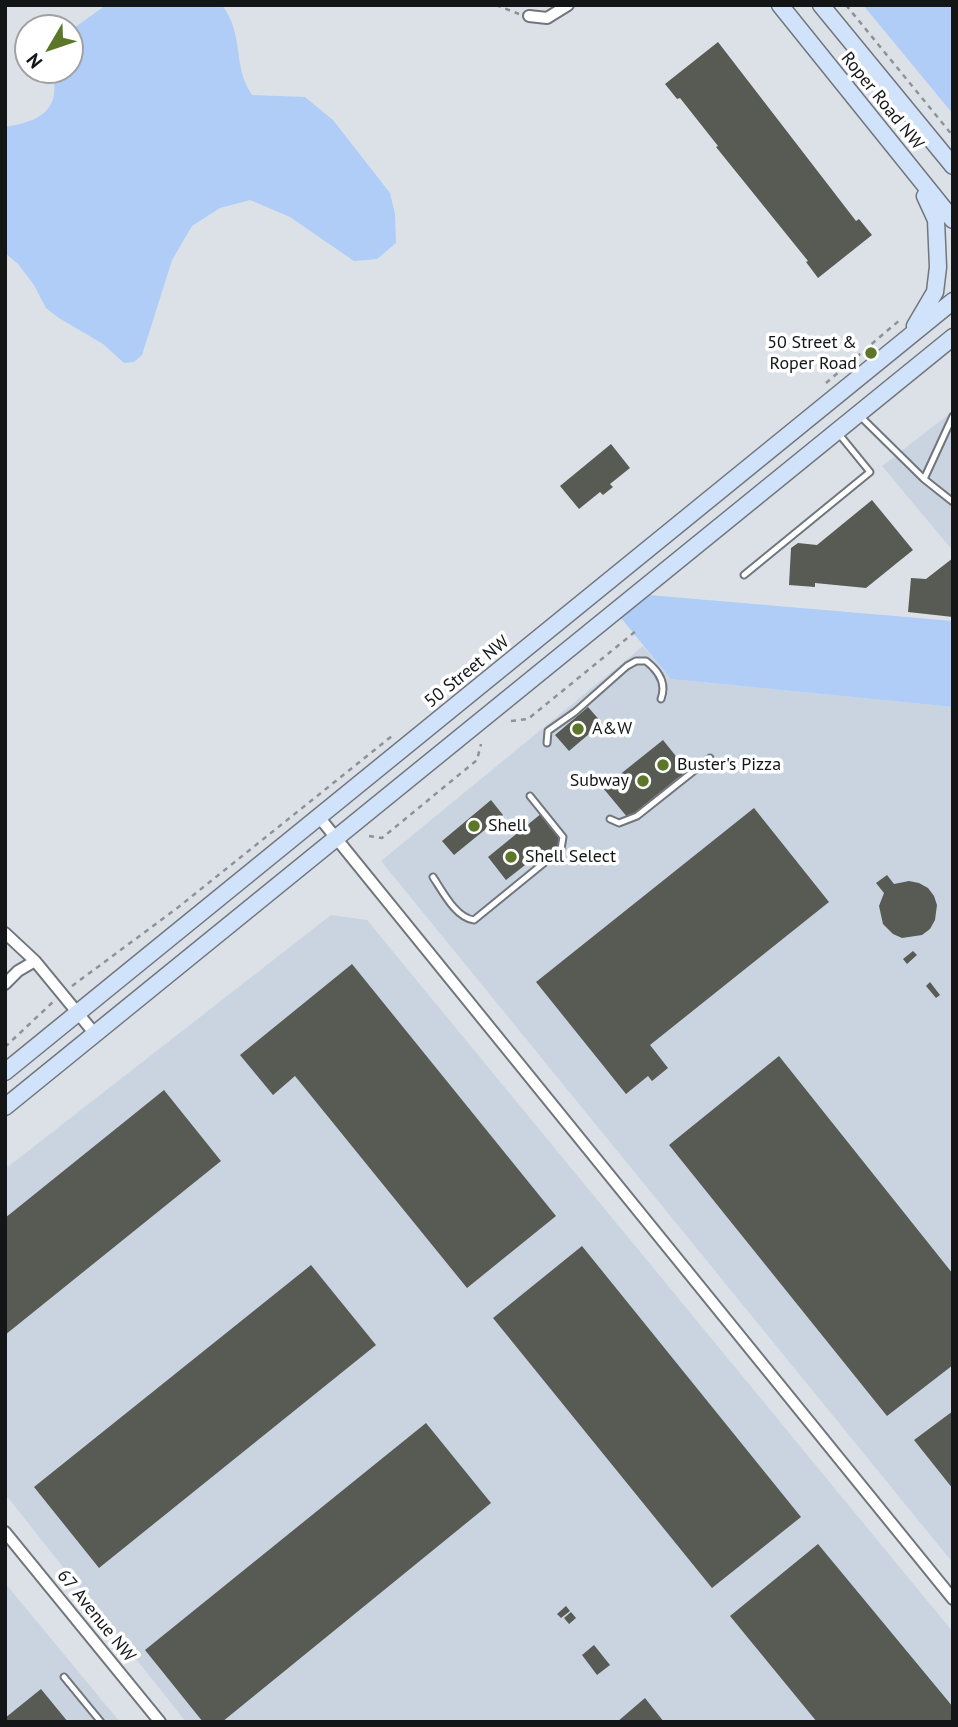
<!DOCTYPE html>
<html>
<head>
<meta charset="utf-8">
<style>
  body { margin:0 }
  #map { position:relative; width:958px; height:1727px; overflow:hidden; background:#dce1e8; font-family:"PT Sans",sans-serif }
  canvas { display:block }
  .frame { position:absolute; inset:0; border:7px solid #131517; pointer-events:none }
  .north { position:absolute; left:14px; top:14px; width:70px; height:70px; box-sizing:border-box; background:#fff; border:2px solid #a1a1a2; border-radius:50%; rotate:231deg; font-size:19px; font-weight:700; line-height:28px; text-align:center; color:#131517 }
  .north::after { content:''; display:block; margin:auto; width:24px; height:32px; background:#5c772a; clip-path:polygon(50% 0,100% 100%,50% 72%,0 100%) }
</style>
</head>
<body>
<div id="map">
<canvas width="958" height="1727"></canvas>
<div class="frame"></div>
<div class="north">N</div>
</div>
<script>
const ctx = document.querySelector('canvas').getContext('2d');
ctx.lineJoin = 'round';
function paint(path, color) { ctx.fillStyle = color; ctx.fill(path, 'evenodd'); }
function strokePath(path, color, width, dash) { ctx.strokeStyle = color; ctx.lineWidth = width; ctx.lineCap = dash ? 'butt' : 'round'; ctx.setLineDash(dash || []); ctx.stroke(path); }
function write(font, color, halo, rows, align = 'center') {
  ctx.font = font + ' "PT Sans",sans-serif'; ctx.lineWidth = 7; ctx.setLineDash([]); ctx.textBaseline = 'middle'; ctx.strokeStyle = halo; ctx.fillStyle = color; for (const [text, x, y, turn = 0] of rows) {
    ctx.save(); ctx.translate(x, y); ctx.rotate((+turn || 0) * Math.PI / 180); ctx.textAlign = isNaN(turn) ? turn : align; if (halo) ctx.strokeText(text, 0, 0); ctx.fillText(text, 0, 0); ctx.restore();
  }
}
const built = new Path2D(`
  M 953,411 L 953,551 L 882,466 Z
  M 643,646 L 671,679 L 953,707 L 953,1563 L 381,861 Z
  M 331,915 L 367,920 L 953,1632 L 953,1722 L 186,1722 L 5,1494 L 5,1169 Z
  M 5,1583 L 120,1722 L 5,1722 Z`);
const green = new Path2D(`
  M 106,5 L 222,5 C 245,36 232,66 252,95 L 305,97 L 333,120 L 390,193 L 395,214 L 396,243 L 377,259 L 354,261 L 290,217 L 250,200 L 220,208 L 192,226 L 172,260 L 142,355 L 134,362 L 124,363 L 103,344 L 59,318 L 46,308 L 34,285 L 18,264 L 5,253 L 5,127 C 23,124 47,119 53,99 C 56,90 53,79 54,70 L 70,70 L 70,31 Z
  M 863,5 L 953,5 L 953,114 Z
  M 649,595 L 953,621 L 953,707 L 671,679 L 621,618 Z`);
const building = new Path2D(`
  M 718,42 L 856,221 L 859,219 L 872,235 L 818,278 L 806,262 L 808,261 L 716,147 L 718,146 L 680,98 L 677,99 L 665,84 Z
  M 611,444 L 630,468 L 610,484 L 613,487 L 603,495 L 600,492 L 579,509 L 560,486 Z
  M 872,500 L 913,550 L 866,588 L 815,583 L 815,587 L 789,585 L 791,548 L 798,543 L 817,545 Z
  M 953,558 L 953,617 L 908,612 L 911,578 L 926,579 Z
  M 588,707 L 602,723 L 569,751 L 555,735 Z
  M 663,740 L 687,770 L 682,774 L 684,776 L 681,779 L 679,777 L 628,818 L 603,788 Z
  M 491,800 L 503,815 L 454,855 L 442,841 Z
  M 754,808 L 829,902 L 650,1045 L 668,1068 L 652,1081 L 648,1076 L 626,1094 L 536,982 Z
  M 542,813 L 558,833 L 558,849 L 539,864 L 534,858 L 506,880 L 488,857 Z
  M 887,875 L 894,884 L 909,881 L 919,883 L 928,888 L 934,896 L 937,905 L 935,920 L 930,929 L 922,935 L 902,938 L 893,934 L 883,924 L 879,906 L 884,893 L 876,883 Z
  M 913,951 L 917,955 L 907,964 L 903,959 Z
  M 352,964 L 556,1216 L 467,1288 L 295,1076 L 273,1095 L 240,1055 Z
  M 930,982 L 940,995 L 936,998 L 926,986 Z
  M 779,1056 L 953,1274 L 953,1365 L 887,1416 L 669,1145 Z
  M 164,1090 L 221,1161 L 5,1335 L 5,1218 Z
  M 582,1246 L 801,1517 L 712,1588 L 493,1318 Z
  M 311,1265 L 376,1345 L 99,1568 L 34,1487 Z
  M 953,1411 L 953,1489 L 914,1440 Z
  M 426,1423 L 491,1503 L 222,1722 L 203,1722 L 145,1650 Z
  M 818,1544 L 953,1707 L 953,1722 L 817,1722 L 730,1616 Z
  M 566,1606 L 570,1611 L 561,1618 L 557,1614 Z
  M 571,1612 L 576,1618 L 569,1624 L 564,1618 Z
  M 594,1645 L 610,1665 L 597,1675 L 582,1655 Z
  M 41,1689 L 68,1722 L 5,1722 L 5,1718 Z
  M 645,1698 L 664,1722 L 617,1722 Z`);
const path = new Path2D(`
  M 496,5 L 519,14
  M 846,5 L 953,136
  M 826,383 L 901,319
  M 511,721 L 528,719 L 636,631
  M 369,836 L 382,838 L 477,760 L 481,744
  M 72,986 L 176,909 L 392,736
  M 5,1047 L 54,1001`);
const lane = new Path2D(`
  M 860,416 L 924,479 L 953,502
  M 924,479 L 953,416
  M 744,575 L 870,472 L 839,434
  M 547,743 L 548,731 L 575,712 L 627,666 L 636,661 L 646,661 C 659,671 667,683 661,699
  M 610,819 L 619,823 L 637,816 L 710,758
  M 433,877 C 443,892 456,918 474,920 L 561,849 L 563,837 L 530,796
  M 64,1677 L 101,1722`);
const street = new Path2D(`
  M 529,16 L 547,18 L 568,5
  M 319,817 L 953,1599
  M 5,933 L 35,961 L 95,1034
  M 5,984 L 18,971 L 35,961
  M 5,1532 L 160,1722`);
const secondary = new Path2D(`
  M 780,5 L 953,220
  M 821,5 L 953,166
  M 915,326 L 935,292 L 938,267 L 936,220 L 925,196
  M 5,1072 L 953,301
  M 5,1107 L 953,337`);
const markers = [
  [871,353,7,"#5c772a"],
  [578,729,7,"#5c772a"],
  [663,765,7,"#5c772a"],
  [643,781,7,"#5c772a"],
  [474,826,7,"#5c772a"],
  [511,857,7,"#5c772a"]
];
const streetNames = [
  ["Roper Road NW",882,101,51],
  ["50 Street NW",467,672,-39],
  ["67 Avenue NW",96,1616,51]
];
const poiNames = [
  ["50 Street &",857,343,"right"],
  ["Roper Road",857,364,"right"],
  ["A&W",592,729],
  ["Buster's Pizza",677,765],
  ["Subway",629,781,"right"],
  ["Shell",488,826],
  ["Shell Select",525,857]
];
paint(built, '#cad4e1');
paint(green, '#afcdf6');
paint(building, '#585b54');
strokePath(lane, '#71767d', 9);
strokePath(street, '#71767d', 14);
strokePath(secondary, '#71767d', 19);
strokePath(path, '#8e9297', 2.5, [5, 5]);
strokePath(lane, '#fff', 5);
strokePath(street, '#fff', 10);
strokePath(secondary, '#d1e3fa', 16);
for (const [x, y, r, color] of markers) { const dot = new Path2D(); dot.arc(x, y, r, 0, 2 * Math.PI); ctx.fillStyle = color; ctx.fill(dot); strokePath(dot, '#fff', 2.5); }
write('18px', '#131517', '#fff', streetNames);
write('18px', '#131517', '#fff', poiNames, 'left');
</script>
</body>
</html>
